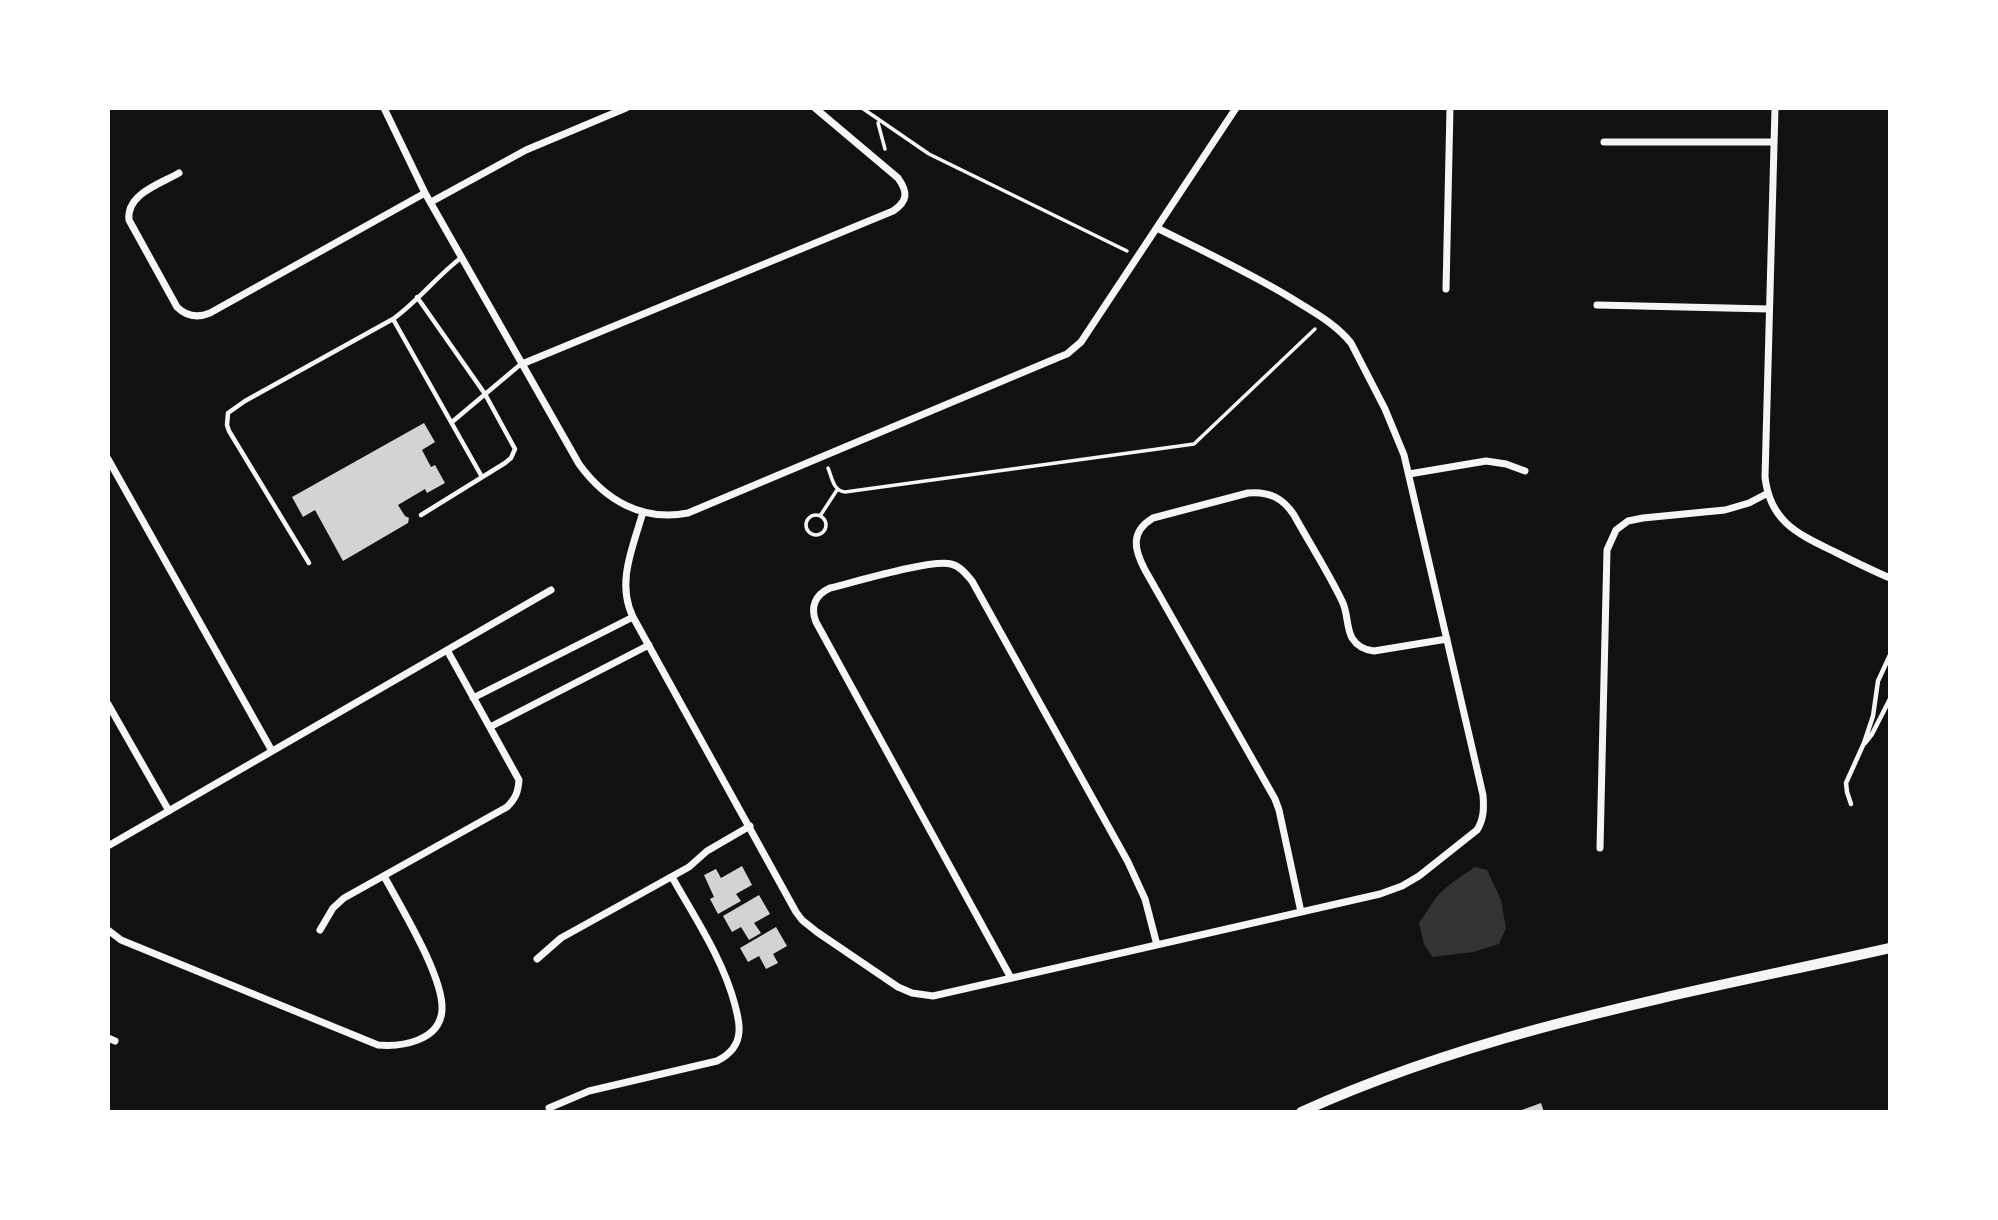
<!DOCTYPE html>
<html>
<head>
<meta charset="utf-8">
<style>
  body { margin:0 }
  #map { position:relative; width:1998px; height:1220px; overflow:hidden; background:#111; font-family:"Work Sans",sans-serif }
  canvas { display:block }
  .frame { position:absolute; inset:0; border:110px solid #fff; pointer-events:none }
</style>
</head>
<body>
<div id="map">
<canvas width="1998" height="1220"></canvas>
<div class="frame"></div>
</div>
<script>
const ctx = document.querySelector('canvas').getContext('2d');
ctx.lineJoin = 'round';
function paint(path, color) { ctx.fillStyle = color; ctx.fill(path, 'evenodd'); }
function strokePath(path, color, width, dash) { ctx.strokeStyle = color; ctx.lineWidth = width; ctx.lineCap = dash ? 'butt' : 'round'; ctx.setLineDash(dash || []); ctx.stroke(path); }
const water = new Path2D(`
  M 1475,867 L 1487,870 L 1501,900 L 1506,928 L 1499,944 L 1473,952 L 1432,957 L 1424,944 L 1419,923 C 1425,915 1429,907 1435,899 C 1445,886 1462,876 1475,867 Z`);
const building = new Path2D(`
  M 424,423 L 435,442 L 422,450 L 431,467 L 435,465 L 445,483 L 427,493 L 425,489 L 398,505 L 405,516 L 409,518 L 408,523 L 343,561 L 315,510 L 303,517 L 292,497 Z
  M 742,866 L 752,885 L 736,894 L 741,901 L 718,914 L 710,899 L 714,897 L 704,875 L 716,869 L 721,878 Z
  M 759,895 L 770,914 L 754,923 L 761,933 L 749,940 L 741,927 L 732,932 L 723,916 Z
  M 776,927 L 787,946 L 773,954 L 778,963 L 766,969 L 759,956 L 748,962 L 740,948 Z
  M 1541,1103 L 1544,1112 L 1519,1112 L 1519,1111 Z`);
const path = new Path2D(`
  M 862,108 L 929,154 L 1127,251
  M 878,123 L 885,149
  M 828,468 C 832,477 833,491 845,492 L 1194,444 L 1315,329
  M806 525a10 10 0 1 1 20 0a10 10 0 1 1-20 0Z
  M 820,516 L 837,490`);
const service = new Path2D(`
  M 417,297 L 485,394 L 515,449 L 511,458 L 505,463 L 421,515
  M 393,319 L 482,477
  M 452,422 L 521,364
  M 309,563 L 229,431 L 227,425 L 228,413 L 245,401 L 393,319 C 418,301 437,276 462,257
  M 1865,743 L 1872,734 L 1890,699
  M 1851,804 L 1847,792 L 1846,783 L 1864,743 L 1873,716 L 1878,681 L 1890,655`);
const minor = new Path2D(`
  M 384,108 L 425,193 L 579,464 C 605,500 642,522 688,513 L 1057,358 L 1067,354 L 1081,342 L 1236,108
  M 1775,108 L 1765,477 C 1770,522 1798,534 1835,552 C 1853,561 1871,570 1890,578
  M 1604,142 L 1774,142
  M 179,173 C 160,184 126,194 129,220 L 177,307 C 187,317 198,318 210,313 L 425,193
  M 431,202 L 526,150 L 626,108
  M 1446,289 L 1450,108
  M 1597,305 L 1769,309
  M 522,364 L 893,211 C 908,201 908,192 898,178 L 815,108
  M 108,459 L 272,751
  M 1409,474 L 1486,461 L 1506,464 L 1525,471
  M 643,512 C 633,547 616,583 633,617 L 796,912 L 802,920 L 817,932 L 898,987 L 912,993 L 933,996 L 1380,894 L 1402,886 L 1419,876 L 1477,830 C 1484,819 1484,808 1483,795 L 1404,455 L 1385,409 L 1351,343 C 1335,323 1313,312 1291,298 C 1248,272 1203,251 1157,228
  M 473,698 L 633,617
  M 108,704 L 169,811
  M 490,727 L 649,645
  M 108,846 L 551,590
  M 1600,848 L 1607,550 L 1616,530 L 1628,521 L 1643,518 L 1725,510 L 1749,503 L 1768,493
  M 1301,912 L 1279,810 L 1275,799 L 1145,570 C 1134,549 1130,532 1153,518 L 1248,493 C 1269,491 1283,498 1294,515 C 1310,544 1328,572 1342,601 C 1348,612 1346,627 1352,638 C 1357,646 1364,650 1374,651 L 1447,639
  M 108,930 L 121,940 L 378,1045 C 402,1047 440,1041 442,1010 C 444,977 400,906 384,876
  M 320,930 L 333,908 L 344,898 L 507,807 C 516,798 518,792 519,780 L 447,650
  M 537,959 L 561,938 L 689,867 L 707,851 L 750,826
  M 1011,978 L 816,622 C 810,607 815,595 830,588 C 855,582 931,559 951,564 C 960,566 966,574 972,581 L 1128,862 L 1145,899 L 1157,945
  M 108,1038 L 115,1041
  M 549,1108 L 589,1091 L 717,1061 C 729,1055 738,1046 739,1032 C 740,1023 737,1013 735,1005 C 723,959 695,918 672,877`);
const tertiary = new Path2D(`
  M 1301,1112 C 1488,1027 1691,993 1890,948`);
paint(water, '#333');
paint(building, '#d3d3d3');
strokePath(path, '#f5f5f5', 3.5);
strokePath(service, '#f5f5f5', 4.5);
strokePath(minor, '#f5f5f5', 7);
strokePath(tertiary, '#f5f5f5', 10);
</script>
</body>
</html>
